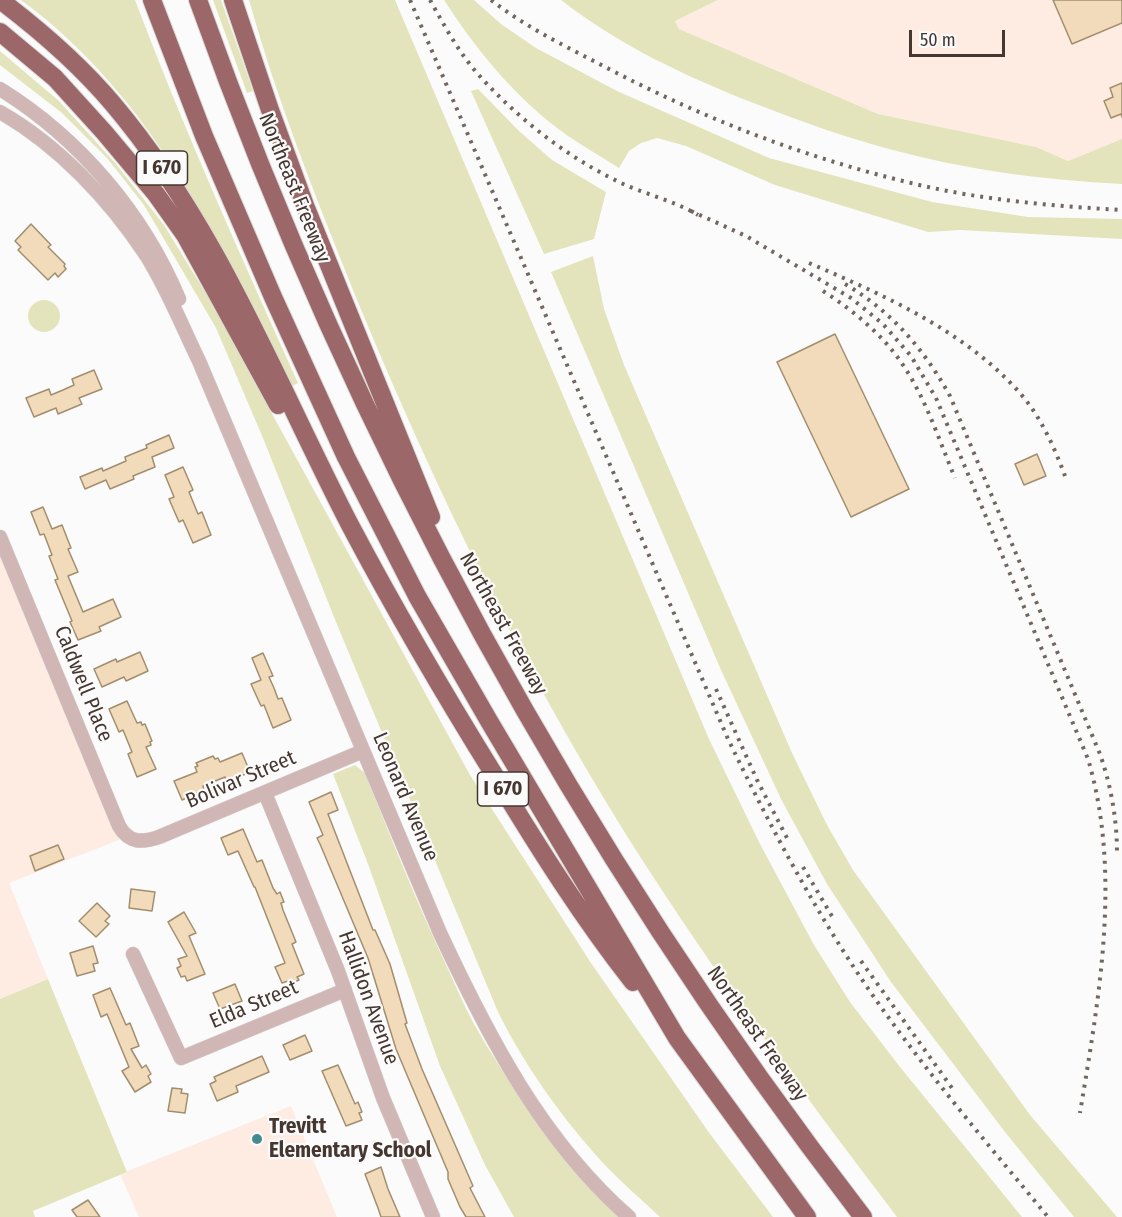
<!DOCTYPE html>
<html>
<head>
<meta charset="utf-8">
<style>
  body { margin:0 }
  #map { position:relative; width:1122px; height:1217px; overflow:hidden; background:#fbfbfb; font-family:"Fira Sans Condensed",sans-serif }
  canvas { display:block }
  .scale { position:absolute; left:909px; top:30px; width:96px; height:27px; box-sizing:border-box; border:3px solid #45362f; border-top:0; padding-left:8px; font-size:18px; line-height:21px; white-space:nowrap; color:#45362f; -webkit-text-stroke:4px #fbfbfb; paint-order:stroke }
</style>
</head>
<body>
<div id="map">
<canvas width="1122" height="1217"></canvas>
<div class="scale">50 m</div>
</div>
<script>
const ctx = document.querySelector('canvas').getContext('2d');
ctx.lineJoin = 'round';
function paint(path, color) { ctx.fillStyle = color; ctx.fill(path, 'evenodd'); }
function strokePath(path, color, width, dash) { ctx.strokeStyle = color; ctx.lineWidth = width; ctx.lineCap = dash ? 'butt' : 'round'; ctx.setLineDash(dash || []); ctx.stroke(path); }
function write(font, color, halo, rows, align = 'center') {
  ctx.font = font + ' "Fira Sans Condensed",sans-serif'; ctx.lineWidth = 4.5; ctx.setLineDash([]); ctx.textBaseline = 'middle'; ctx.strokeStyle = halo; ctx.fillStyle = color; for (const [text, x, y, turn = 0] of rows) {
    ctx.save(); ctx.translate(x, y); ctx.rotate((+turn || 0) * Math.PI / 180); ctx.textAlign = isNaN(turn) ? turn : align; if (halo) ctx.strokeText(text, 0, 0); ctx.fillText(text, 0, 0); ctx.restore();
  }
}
const built = new Path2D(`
  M 718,0 L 1122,0 L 1122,139 L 1068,161 L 1036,147 L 878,114 L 679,29 L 675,21 Z
  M 0,529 L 129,836 L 9,883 L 48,979 L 0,999 Z
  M 291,1106 L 337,1217 L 139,1217 L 120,1174 Z`);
const green = new Path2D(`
  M 21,0 L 135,0 C 184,130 241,257 298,383 L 292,386 C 222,246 152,96 21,0 Z
  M 213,0 L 221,0 L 253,91 L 247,93 Z
  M 249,0 L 395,0 L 709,739 L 760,844 L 814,945 L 850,1002 L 900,1067 L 1022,1217 L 897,1217 C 811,1104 727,991 650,872 C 532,690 437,494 355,295 C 316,198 277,100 249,0 Z
  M 444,0 L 474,0 L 501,24 L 536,48 L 617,91 L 769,158 L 932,202 L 1028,217 L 1122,219 L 1122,239 L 961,230 L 928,232 L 775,185 L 686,146 L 657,138 L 641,143 L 629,151 L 619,168 C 602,157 584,147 568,136 C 517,100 477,51 444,0 Z
  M 561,0 L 718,0 L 675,21 L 679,29 L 878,114 L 1036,147 L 1068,161 L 1122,139 L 1122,184 C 1044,180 965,170 889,149 C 844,137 800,121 756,104 C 687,77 620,46 561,0 Z
  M 0,51 L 59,101 L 116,164 L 164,225 L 208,297 L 470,775 L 591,963 L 710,1134 L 773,1217 L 660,1217 C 641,1199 621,1182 603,1163 C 562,1118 525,1066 498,1012 L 336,622 L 263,438 L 216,328 L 144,205 L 107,158 L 62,113 L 0,65 Z
  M 478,89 L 519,131 L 552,160 L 606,192 L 594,239 L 544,254 L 471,91 Z
  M 593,256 L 604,309 L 624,365 L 792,753 L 827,825 L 853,870 L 1030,1115 L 1117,1217 L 1074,1217 L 1005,1132 L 891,982 L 827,884 L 781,799 L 721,670 L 551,272 Z
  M28 316a16 16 0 1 1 32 0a16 16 0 1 1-32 0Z
  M 355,765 L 365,773 C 391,838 417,903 447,967 C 456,986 464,1006 474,1024 C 514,1095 563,1158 619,1217 L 514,1217 L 485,1165 L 440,1066 L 368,864 L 333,774 Z
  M 48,979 L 127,1172 L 33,1211 L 35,1217 L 0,1217 L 0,999 Z`);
const building = new Path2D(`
  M 1053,0 L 1122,0 L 1122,23 L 1072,44 Z
  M 1122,83 L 1122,117 L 1121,114 L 1111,118 L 1104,101 L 1113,97 L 1110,88 Z
  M 31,224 L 51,245 L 48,247 L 65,264 L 64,266 L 66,269 L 58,277 L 55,273 L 48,280 L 18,250 L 21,247 L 15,241 Z
  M 835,334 L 909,489 L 851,517 L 777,362 Z
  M 94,370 L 102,389 L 79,398 L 82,404 L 58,414 L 56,408 L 34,417 L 26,398 L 49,389 L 51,395 L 63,390 L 74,385 L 72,379 Z
  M 169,435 L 174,448 L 152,457 L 155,467 L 133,476 L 134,479 L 110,489 L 106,480 L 85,489 L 80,477 L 102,468 L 103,471 L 126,461 L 125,457 L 147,448 L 146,445 Z
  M 1037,454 L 1046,476 L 1024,485 L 1015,464 Z
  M 183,467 L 193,490 L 189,492 L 198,514 L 202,512 L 211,535 L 193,543 L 183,520 L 179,522 L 169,499 L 174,497 L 165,475 Z
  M 43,507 L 52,529 L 62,525 L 71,548 L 68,549 L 78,572 L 68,576 L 83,612 L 113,599 L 121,617 L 99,627 L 101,631 L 78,640 L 70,622 L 72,621 L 55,580 L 58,579 L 49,556 L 52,555 L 44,534 L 40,535 L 31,512 Z
  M 140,652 L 148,671 L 126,681 L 124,677 L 102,687 L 94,669 L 116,659 L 117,662 Z
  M 263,653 L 273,676 L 269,677 L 274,688 L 278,699 L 282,698 L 291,720 L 273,728 L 264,705 L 261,706 L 251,684 L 261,680 L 252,658 Z
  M 127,701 L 137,723 L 141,722 L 142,725 L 145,724 L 152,741 L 150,742 L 151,745 L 146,747 L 156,769 L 137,777 L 128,754 L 132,752 L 123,730 L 119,732 L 109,709 Z
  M 242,753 L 250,772 L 227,782 L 225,777 L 203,786 L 204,790 L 182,800 L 174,781 L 197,772 L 195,767 L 198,766 L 196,763 L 213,756 L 215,759 L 218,758 L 220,762 Z
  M 331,792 L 338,810 L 328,814 L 373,930 L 375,930 L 390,964 L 407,1023 L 405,1024 L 422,1069 L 473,1186 L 470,1188 L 485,1217 L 466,1217 L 460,1207 L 448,1179 L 448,1172 L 396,1049 L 368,958 L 320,844 L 317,838 L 323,835 L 309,802 Z
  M 243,829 L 257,862 L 262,860 L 273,888 L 277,894 L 280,892 L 284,902 L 281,903 L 283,910 L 296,942 L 292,944 L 304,974 L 297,977 L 299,980 L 290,984 L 288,981 L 282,983 L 275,967 L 285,963 L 255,887 L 254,887 L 238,851 L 228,855 L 221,838 Z
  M 58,845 L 64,859 L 35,871 L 30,856 Z
  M 131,889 L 155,892 L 152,911 L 129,908 Z
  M 97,903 L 110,916 L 105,921 L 109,924 L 96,937 L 79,921 Z
  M 184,912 L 196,933 L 189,936 L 205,974 L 187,981 L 185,976 L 181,977 L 177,968 L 181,966 L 178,959 L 187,956 L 168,922 Z
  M 93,946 L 98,963 L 93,964 L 95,971 L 77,976 L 70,953 Z
  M 235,984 L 242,1001 L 220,1009 L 213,993 Z
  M 110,988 L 126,1025 L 130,1023 L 139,1046 L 131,1049 L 142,1068 L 146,1065 L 151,1074 L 148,1076 L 151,1082 L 135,1092 L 122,1071 L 129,1067 L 107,1014 L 101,1017 L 93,995 Z
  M 305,1035 L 312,1051 L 290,1060 L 283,1045 Z
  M 262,1056 L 269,1072 L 236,1086 L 238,1092 L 217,1101 L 210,1084 L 216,1081 L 214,1077 Z
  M 338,1065 L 355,1104 L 358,1102 L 362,1112 L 359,1113 L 362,1120 L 346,1126 L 322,1071 Z
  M 172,1088 L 182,1089 L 181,1093 L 188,1094 L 185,1113 L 168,1111 Z
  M 381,1167 L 388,1189 L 400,1217 L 381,1217 L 378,1208 L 365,1174 Z
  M 88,1200 L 100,1217 L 77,1217 L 72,1210 Z`);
const minor = new Path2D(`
  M 0,89 C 79,138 143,213 179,299
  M 0,112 C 58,145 109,199 146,255 C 167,288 182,326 199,361 L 440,933 C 488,1036 542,1141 629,1217
  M 0,537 L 119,826 C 129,843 141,843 159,837 L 363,751
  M 265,793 L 338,971 L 383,1098 L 433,1217
  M 133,954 L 181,1058 L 345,990`);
const highway = new Path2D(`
  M 0,0 C 41,31 80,65 113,104 C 218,228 276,382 350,525 C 395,610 444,694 495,776 C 538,847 582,917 633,982
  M 152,0 L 204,136 L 273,297 L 346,457 L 417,596 L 489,721 L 677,1038 L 807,1217
  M 198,0 C 354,438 579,849 863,1217
  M 233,0 L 270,110 L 306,208 L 431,517
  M 0,32 L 55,78 L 104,132 L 156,194 L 185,235 L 278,405`);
const rail = new Path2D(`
  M 410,0 L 728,739 C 773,832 821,923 881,1007 C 933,1080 991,1148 1048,1217
  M 430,0 C 444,25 458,51 477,73 C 516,117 564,155 617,181 C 643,194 673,200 698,215
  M 491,0 C 527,28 569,48 609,69 C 707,120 806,158 915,184 C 982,200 1053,206 1122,210
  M 691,211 L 746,236 L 851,298 L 883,324 L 911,356 L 936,398 L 1088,759 C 1122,874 1099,997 1080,1113
  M 809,263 C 886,296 970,333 1025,399 C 1043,422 1055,449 1065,476
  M 845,284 C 891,311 924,349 950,396 L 1100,754 C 1111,786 1117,819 1117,853
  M 823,291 C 854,311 883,335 903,365 C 926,399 939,440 955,478
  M 716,689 L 757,780 L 788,840
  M 803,867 L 833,918
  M 861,961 L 952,1088`);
const markers = [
  [257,1139,6,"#438b8e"]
];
const shields = [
  [162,168,51],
  [503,789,51]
];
const shieldNames = [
  ["I 670",162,168],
  ["I 670",503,789]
];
const streetNames = [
  ["Northeast Freeway",294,188,68],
  ["Northeast Freeway",503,624,61],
  ["Caldwell Place",83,684,68],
  ["Bolivar Street",241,780,-23],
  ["Leonard Avenue",405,797,67],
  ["Hallidon Avenue",368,998,70],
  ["Elda Street",254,1005,-23],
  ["Northeast Freeway",757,1034,55]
];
const poiNames = [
  ["Trevitt",269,1127],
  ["Elementary School",269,1151]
];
paint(built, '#feece2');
paint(green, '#e3e4bb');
paint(building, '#f1dbba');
strokePath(building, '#a28e6f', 1.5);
strokePath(minor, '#dad8d6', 15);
strokePath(highway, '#dad8d6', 20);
strokePath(minor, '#d1b6b6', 14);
strokePath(highway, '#9c6768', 18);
strokePath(rail, '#716660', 4, [3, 6]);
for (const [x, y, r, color] of markers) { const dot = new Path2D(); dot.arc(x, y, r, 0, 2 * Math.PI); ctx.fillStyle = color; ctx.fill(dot); strokePath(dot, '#fbfbfb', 2); }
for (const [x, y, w] of shields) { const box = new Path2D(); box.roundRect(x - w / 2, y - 17, w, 34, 4.5); ctx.fillStyle = '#fbfbfb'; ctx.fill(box); strokePath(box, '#45362f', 1.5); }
write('bold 20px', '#45362f', null, shieldNames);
write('21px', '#45362f', '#fbfbfb', streetNames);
write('bold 21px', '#45362f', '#fbfbfb', poiNames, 'left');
</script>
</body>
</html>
